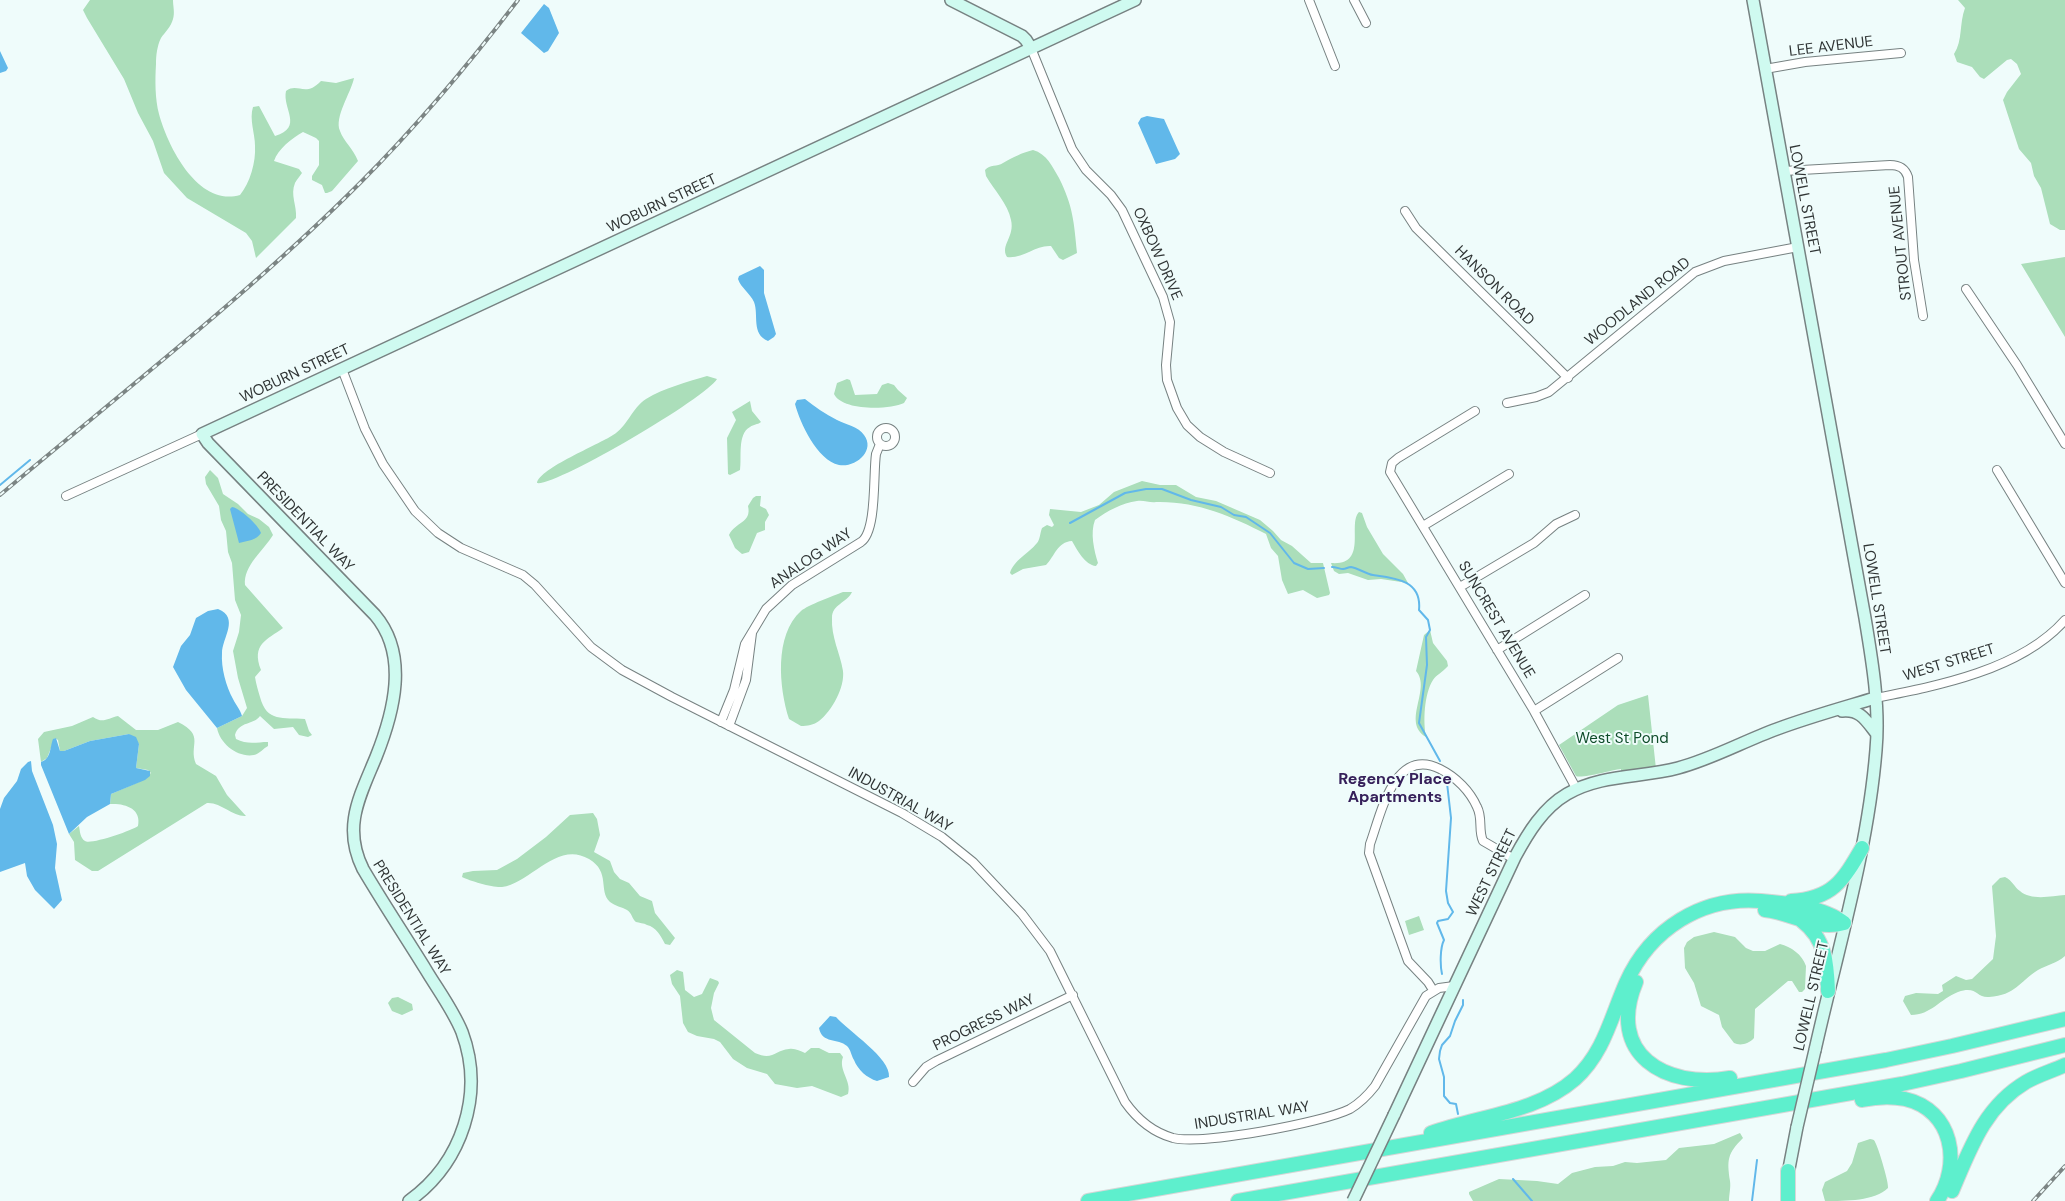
<!DOCTYPE html>
<html>
<head>
<meta charset="utf-8">
<style>
  body { margin:0 }
  canvas { display:block; background:#effcfb }
</style>
</head>
<body>
<canvas width="2065" height="1201"></canvas>
<script>
const ctx = document.querySelector('canvas').getContext('2d');
ctx.lineJoin = 'round';
function paint(path, color) { ctx.fillStyle = color; ctx.fill(path, 'evenodd'); }
function strokePath(path, color, width, dash) { ctx.strokeStyle = color; ctx.lineWidth = width; ctx.lineCap = dash ? 'butt' : 'round'; ctx.setLineDash(dash || []); ctx.stroke(path); }
function write(font, color, halo, rows, align = 'center') {
  ctx.font = font + ' "DM Sans",sans-serif'; ctx.lineWidth = 4; ctx.setLineDash([]); ctx.textBaseline = 'middle'; ctx.strokeStyle = halo; ctx.fillStyle = color; for (const [text, x, y, turn = 0] of rows) {
    ctx.save(); ctx.translate(x, y); ctx.rotate((+turn || 0) * Math.PI / 180); ctx.textAlign = isNaN(turn) ? turn : align; if (halo) ctx.strokeText(text, 0, 0); ctx.fillText(text, 0, 0); ctx.restore();
  }
}
const green = new Path2D(`
  M 90,0 L 173,0 C 173,6 175,13 173,19 C 171,27 165,32 161,38 C 157,46 156,56 156,64 C 155,80 155,99 159,114 C 168,147 198,207 240,195 C 250,183 256,162 255,146 C 255,134 249,119 253,107 L 259,106 L 275,136 C 304,127 282,109 286,91 C 298,82 305,98 321,81 L 336,83 L 354,78 C 351,93 334,117 340,131 C 344,142 353,148 358,161 L 332,191 L 327,193 L 325,193 L 322,185 L 312,180 L 312,176 L 319,165 L 319,141 L 316,138 L 303,132 C 292,138 278,149 274,161 L 299,169 L 302,173 C 300,176 297,179 295,183 C 290,195 297,205 296,218 L 256,258 L 252,241 L 246,233 L 187,198 L 164,173 L 153,141 L 138,113 L 124,79 L 87,18 L 83,10 Z
  M 1958,0 L 2065,0 L 2065,230 L 2060,230 L 2050,224 L 2041,188 L 2034,176 L 2031,163 L 2019,149 L 2003,100 L 2007,92 L 2021,74 L 2017,64 L 2011,59 L 2007,60 L 1984,79 L 1980,77 L 1972,67 L 1957,62 L 1954,54 C 1963,40 1959,24 1965,8 Z
  M 1033,150 C 1047,154 1052,166 1059,178 C 1073,206 1074,222 1077,253 L 1063,260 L 1059,258 L 1051,246 C 1035,245 1023,259 1007,257 C 1000,245 1015,237 1011,220 C 1008,204 994,190 986,176 L 985,170 C 990,164 997,167 1003,163 C 1014,157 1021,153 1033,150 Z
  M 2065,257 L 2065,337 L 2021,264 Z
  M 707,376 L 717,379 C 706,398 555,487 537,483 C 540,468 598,445 613,435 C 627,427 632,408 646,399 C 664,388 687,382 707,376 Z
  M 847,379 L 850,380 L 855,395 L 877,394 L 882,385 L 888,383 L 894,385 L 898,390 L 907,398 L 904,403 C 889,410 842,411 834,394 L 837,383 Z
  M 750,401 L 752,411 L 761,422 C 757,425 754,424 750,427 C 737,434 742,458 740,470 L 730,475 L 728,474 L 727,438 L 736,420 L 732,412 Z
  M 210,470 L 218,478 L 223,494 L 238,504 L 248,514 L 259,519 L 269,527 L 273,535 C 264,550 243,566 245,585 L 283,628 C 267,640 251,644 261,670 L 255,677 C 256,684 258,690 260,697 C 267,723 283,717 305,719 L 309,731 L 312,735 L 308,737 L 299,735 L 293,727 L 274,729 L 260,716 C 254,725 239,721 235,735 L 236,739 C 247,745 257,742 268,742 L 268,746 C 264,748 259,754 254,755 C 238,758 220,744 217,728 L 242,716 L 247,708 L 238,678 L 233,651 L 239,632 L 241,615 L 235,600 L 232,563 L 228,552 L 226,531 L 221,520 L 219,506 L 206,484 L 205,477 Z
  M 1142,481 L 1160,485 L 1176,485 L 1196,497 L 1216,501 L 1260,520 L 1273,531 L 1281,540 L 1292,546 L 1311,563 L 1323,563 L 1330,593 L 1329,595 L 1317,598 L 1303,590 L 1288,594 L 1282,580 L 1278,556 L 1271,548 L 1266,534 C 1231,516 1197,501 1156,502 C 1150,503 1144,500 1137,501 C 1122,503 1107,511 1095,520 C 1090,533 1094,550 1098,563 L 1096,566 C 1085,565 1077,550 1072,541 C 1057,542 1055,556 1046,565 L 1023,569 L 1012,575 L 1010,573 C 1013,561 1029,553 1037,543 C 1040,540 1040,533 1042,528 L 1047,525 L 1052,527 L 1054,525 L 1049,515 L 1050,509 L 1081,512 L 1099,505 L 1114,492 Z
  M 756,496 L 761,496 L 760,506 L 766,509 L 769,515 L 765,522 L 765,530 L 757,533 L 749,552 L 742,554 L 735,548 L 729,535 C 735,522 752,523 748,506 L 753,498 Z
  M 1359,512 L 1362,513 L 1367,527 L 1383,554 L 1403,574 L 1408,583 L 1381,579 L 1368,580 L 1348,573 L 1339,574 L 1334,571 L 1331,563 C 1369,566 1347,524 1359,512 Z
  M 843,592 L 852,592 C 847,603 832,604 832,618 C 831,637 840,653 843,671 C 845,687 832,711 819,721 C 814,725 807,726 801,726 L 789,719 C 779,688 774,635 801,611 C 808,605 833,596 843,592 Z
  M 1430,630 L 1433,643 L 1447,661 L 1448,666 C 1443,672 1436,675 1433,680 C 1424,694 1423,722 1426,737 C 1401,722 1432,689 1416,671 L 1424,635 Z
  M 1648,695 L 1656,769 L 1621,772 L 1621,769 C 1611,770 1582,779 1576,776 L 1559,745 L 1618,705 Z
  M 118,716 L 136,730 L 158,730 L 178,722 C 206,736 188,745 196,764 L 216,776 L 227,795 L 246,816 C 233,817 221,802 207,803 L 98,871 L 92,871 L 75,860 L 74,842 L 69,834 L 79,826 C 80,831 80,838 85,841 C 90,845 131,831 138,826 C 142,808 124,803 110,804 L 111,794 L 139,782 L 151,773 L 148,770 L 136,768 L 139,744 L 129,734 L 90,741 L 64,751 L 60,751 L 58,740 L 55,738 L 47,758 L 41,762 L 38,739 L 44,732 L 72,726 L 93,717 C 103,724 108,718 118,716 Z
  M 593,813 L 597,819 L 600,835 L 594,852 L 610,861 L 614,872 L 620,879 L 629,883 L 640,896 L 652,901 L 655,913 L 675,938 L 670,945 L 665,944 C 661,936 656,927 647,925 C 644,923 639,923 636,922 C 632,919 632,913 627,910 C 622,907 615,906 610,902 C 598,891 611,872 589,859 C 557,840 531,883 502,887 C 494,888 470,881 462,877 L 463,873 L 473,871 L 497,870 L 517,859 L 546,837 L 570,815 Z
  M 2005,877 C 2013,881 2014,887 2020,891 C 2031,901 2052,896 2065,895 L 2065,956 C 2057,963 2047,965 2038,970 C 2019,982 2016,995 1989,997 C 1976,998 1977,985 1958,992 C 1940,999 1931,1015 1911,1015 L 1903,1001 L 1905,996 L 1916,993 L 1938,994 L 1943,991 L 1942,985 L 1956,976 L 1966,980 L 1972,979 L 1993,959 L 1996,936 L 1992,886 L 2000,878 Z
  M 1419,916 L 1424,930 L 1409,935 L 1405,921 Z
  M 1714,932 L 1735,937 L 1746,948 L 1753,951 L 1765,951 L 1780,944 C 1791,947 1802,954 1806,966 L 1805,989 L 1802,992 L 1799,992 L 1792,981 L 1788,981 L 1755,1009 L 1754,1038 C 1749,1044 1740,1046 1734,1043 L 1722,1027 L 1719,1015 L 1701,1006 L 1694,983 L 1685,968 L 1684,948 L 1687,942 L 1694,937 Z
  M 677,970 L 683,972 L 685,990 L 694,997 L 702,994 L 710,978 L 718,981 L 719,983 L 714,993 L 711,1008 L 714,1020 L 755,1053 C 773,1061 775,1050 789,1049 C 795,1048 800,1051 805,1053 L 811,1048 L 819,1048 L 829,1053 L 840,1053 L 843,1057 C 838,1070 852,1081 848,1094 L 841,1097 L 812,1086 L 797,1088 L 775,1084 L 767,1074 L 747,1068 L 733,1059 L 720,1042 L 714,1039 L 697,1036 L 688,1032 L 683,1023 L 680,996 L 672,984 L 670,975 Z
  M 398,997 L 412,1004 L 413,1010 L 402,1015 L 392,1011 L 388,1003 L 392,998 Z
  M 1740,1133 L 1743,1138 C 1727,1154 1727,1160 1730,1181 C 1731,1188 1729,1194 1729,1201 L 1473,1201 L 1469,1194 L 1469,1192 L 1499,1179 L 1537,1181 L 1558,1184 L 1572,1173 L 1595,1167 L 1613,1166 L 1625,1162 L 1637,1163 L 1666,1160 L 1679,1148 L 1714,1144 Z
  M 1870,1139 C 1874,1140 1874,1139 1876,1144 C 1879,1150 1889,1183 1888,1188 C 1875,1201 1846,1201 1825,1201 L 1822,1190 L 1825,1182 L 1847,1171 L 1852,1163 L 1858,1143 Z`);
const water = new Path2D(`
  M 544,4 L 549,8 L 559,33 L 548,51 L 544,53 L 521,33 Z
  M 0,51 L 8,68 L 6,71 L 0,73 Z
  M 1147,116 L 1164,119 L 1178,150 L 1180,154 L 1175,159 L 1156,164 L 1138,123 L 1141,118 Z
  M 760,266 L 764,270 L 764,293 L 776,334 L 774,337 L 768,341 C 751,334 759,315 754,302 C 750,293 741,288 738,279 L 739,276 Z
  M 805,399 C 815,407 825,414 837,420 C 845,424 859,427 864,435 C 876,451 855,468 839,465 C 817,460 800,423 795,404 L 797,400 Z
  M 232,507 C 238,507 259,525 261,533 C 257,540 247,541 239,543 L 230,509 Z
  M 218,609 C 240,618 222,638 222,653 C 221,668 226,686 233,699 C 236,705 240,709 242,716 L 217,728 L 186,690 L 173,667 L 181,646 L 190,635 L 196,618 L 208,611 Z
  M 129,734 L 136,737 L 139,744 L 136,768 L 150,771 L 150,776 L 145,780 L 111,794 L 110,804 L 87,817 L 69,834 L 41,765 L 41,762 C 51,759 50,747 53,739 L 56,738 L 60,751 L 64,751 L 90,741 Z
  M 31,761 L 32,771 L 53,825 L 57,844 L 55,868 L 62,900 L 54,909 L 35,890 L 27,876 L 25,863 L 0,872 L 0,809 L 4,798 L 17,781 L 21,769 L 28,762 Z
  M 830,1016 L 836,1017 C 848,1031 891,1058 889,1077 L 877,1081 C 867,1078 858,1070 854,1060 C 851,1055 851,1050 847,1046 C 838,1038 822,1044 819,1028 Z`);
const stream = new Path2D(`
  M 0,485 L 30,460
  M 1070,523 L 1125,493 L 1146,489 L 1162,489 L 1191,500 L 1221,507 L 1234,515 L 1246,517 L 1270,533 L 1294,563 L 1308,569 L 1324,568
  M 1332,567 C 1336,567 1340,569 1343,569 C 1346,569 1348,567 1351,567 C 1358,568 1366,574 1373,575 C 1395,578 1422,580 1419,610 L 1428,620 L 1430,630 L 1426,637 L 1427,665 L 1419,723 L 1440,761
  M 1442,974 C 1440,965 1440,948 1444,940 L 1437,923 L 1438,921 L 1448,919 L 1453,912 L 1448,903 L 1446,891 L 1451,818 L 1447,783
  M 1458,1114 L 1456,1104 L 1450,1103 L 1444,1096 L 1444,1077 L 1439,1059 L 1440,1051 L 1442,1045 L 1450,1036 L 1455,1021 L 1463,1005 L 1463,1000
  M 1513,1179 L 1532,1201
  M 1752,1201 L 1757,1160`);
const street = new Path2D(`
  M 1309,0 L 1335,66
  M 1354,0 L 1366,23
  M 1031,48 L 1072,149 L 1086,170 L 1111,195 L 1122,210 L 1163,297 L 1170,322 L 1166,365 L 1167,380 L 1177,408 L 1187,425 L 1200,437 L 1224,452 L 1270,473
  M 1765,69 L 1805,62 L 1901,53
  M 1784,171 L 1890,165 C 1899,165 1905,168 1908,177 L 1914,260 L 1923,316
  M 1405,211 L 1416,228 L 1568,378
  M 1966,289 L 2017,365 L 2065,444
  M 342,369 L 365,429 L 383,464 L 415,511 L 438,533 L 461,548 L 523,575 L 535,585 L 591,647 L 622,670 L 672,697 L 902,813 L 942,837 L 973,862 L 1022,914 L 1050,951 L 1125,1102 C 1137,1119 1152,1132 1173,1138 C 1202,1145 1322,1123 1350,1109 C 1360,1103 1368,1095 1375,1086 L 1426,996 L 1439,988 L 1454,986
  M 1507,403 L 1536,397 L 1549,392 L 1695,272 L 1724,261 L 1798,247
  M 1475,411 L 1398,458 L 1392,463 L 1390,472 L 1534,711 L 1576,788
  M877 437a9 9 0 1 1 18 0a9 9 0 1 1-18 0Z
  M 1997,470 L 2065,583
  M 66,496 L 202,434
  M 1423,526 L 1509,474
  M 1460,587 L 1534,543 L 1556,524 L 1575,515
  M 1497,650 L 1585,595
  M 1875,698 C 1937,686 2021,670 2065,620
  M 1534,711 L 1618,658
  M 721,722 L 734,690 L 745,644 L 766,609 L 792,585 L 861,542 C 877,531 873,474 876,454 L 880,444
  M 729,726 L 746,680 L 752,633
  M 1433,990 L 1428,982 L 1408,961 L 1369,853 L 1370,844 C 1381,814 1394,746 1440,769 C 1456,777 1470,791 1477,807 C 1483,818 1478,830 1483,841 L 1514,859
  M 913,1082 L 926,1067 L 936,1061 L 1073,995`);
const secondary = new Path2D(`
  M 951,0 L 1022,36 L 1026,40 L 1031,48
  M 1753,0 L 1865,618 C 1872,660 1880,706 1876,750 C 1868,850 1837,952 1815,1050
  M 1842,711 C 1860,709 1866,720 1876,733
  M 1394,1115 L 1515,857 C 1528,833 1543,808 1567,794 C 1601,774 1641,778 1678,768 C 1712,759 1744,741 1777,729 C 1809,717 1842,708 1875,698
  M 1787,1179 L 1797,1127
  M 409,1201 C 462,1163 485,1094 462,1032 C 453,1010 438,990 426,970 C 405,936 383,903 363,869 C 342,827 360,796 376,757 C 394,712 409,655 375,615 L 208,443 L 202,434 L 1135,0`);
const highway = new Path2D(`
  M 1791,901 C 1832,899 1843,881 1862,848
  M 1765,910 C 1793,913 1816,931 1844,923
  M 1802,921 C 1826,939 1827,965 1828,991
  M 1636,982 C 1606,1054 1665,1089 1730,1078
  M 1862,1100 C 1876,1097 1891,1096 1905,1099 C 1953,1110 1962,1164 1937,1201
  M 1431,1133 C 1478,1116 1536,1113 1575,1079 C 1604,1053 1611,1017 1626,983 C 1650,929 1702,896 1761,901 C 1786,903 1824,907 1844,923
  M 1952,1191 C 1970,1149 1984,1107 2026,1082 C 2038,1075 2052,1071 2065,1065
  M 1088,1201 L 1886,1060 L 1952,1046 L 2065,1019
  M 1238,1201 L 1902,1084 L 1961,1071 L 2065,1045
  M 1788,1201 L 1788,1171`);
const rail = new Path2D(`
  M 0,495 C 121,393 248,295 360,183 C 417,126 469,64 518,0
  M 2033,1201 L 2065,1166`);
const secondaryBridge = new Path2D(`
  M 1797,1127 L 1815,1050
  M 1353,1201 L 1394,1115`);
const streetNames = [
  ["LEE AVENUE",1831,47,-7],
  ["LOWELL STREET",1804,200,79],
  ["WOBURN STREET",662,204,-25],
  ["STROUT AVENUE",1901,243,-96],
  ["OXBOW DRIVE",1157,254,66],
  ["HANSON ROAD",1494,286,45],
  ["WOODLAND ROAD",1638,302,-39],
  ["WOBURN STREET",295,374,-25],
  ["PRESIDENTIAL WAY",305,522,46],
  ["ANALOG WAY",811,559,-34],
  ["LOWELL STREET",1876,599,81],
  ["SUNCREST AVENUE",1496,620,59],
  ["WEST STREET",1949,663,-17],
  ["INDUSTRIAL WAY",900,800,29],
  ["WEST STREET",1492,873,-64],
  ["PRESIDENTIAL WAY",411,918,58],
  ["LOWELL STREET",1812,996,-77],
  ["PROGRESS WAY",984,1023,-26],
  ["INDUSTRIAL WAY",1252,1116,-9]
];
const parkNames = [
  ["West St Pond",1622,739]
];
const neighbourhoodNames = [
  ["Regency Place",1395,780],
  ["Apartments",1395,798]
];
paint(green, '#abdeba');
paint(water, '#61b8ea');
strokePath(stream, '#61b8ea', 2);
strokePath(street, '#778282', 10);
strokePath(secondary, '#778282', 14);
strokePath(highway, '#d6d7d7', 16);
strokePath(street, '#fff', 8);
strokePath(secondary, '#cffaf0', 11);
strokePath(highway, '#5eefcd', 14);
strokePath(rail, '#7c8584', 4);
strokePath(rail, '#effcfb', 2, [5.5]);
strokePath(secondaryBridge, '#778282', 14, []);
strokePath(secondaryBridge, '#cffaf0', 11);
write('15px', '#303535', '#effcfb', streetNames);
write('15px', '#0f4c2a', '#effcfb', parkNames);
write('bold 16px', '#36205a', '#effcfb', neighbourhoodNames);
</script>
</body>
</html>
